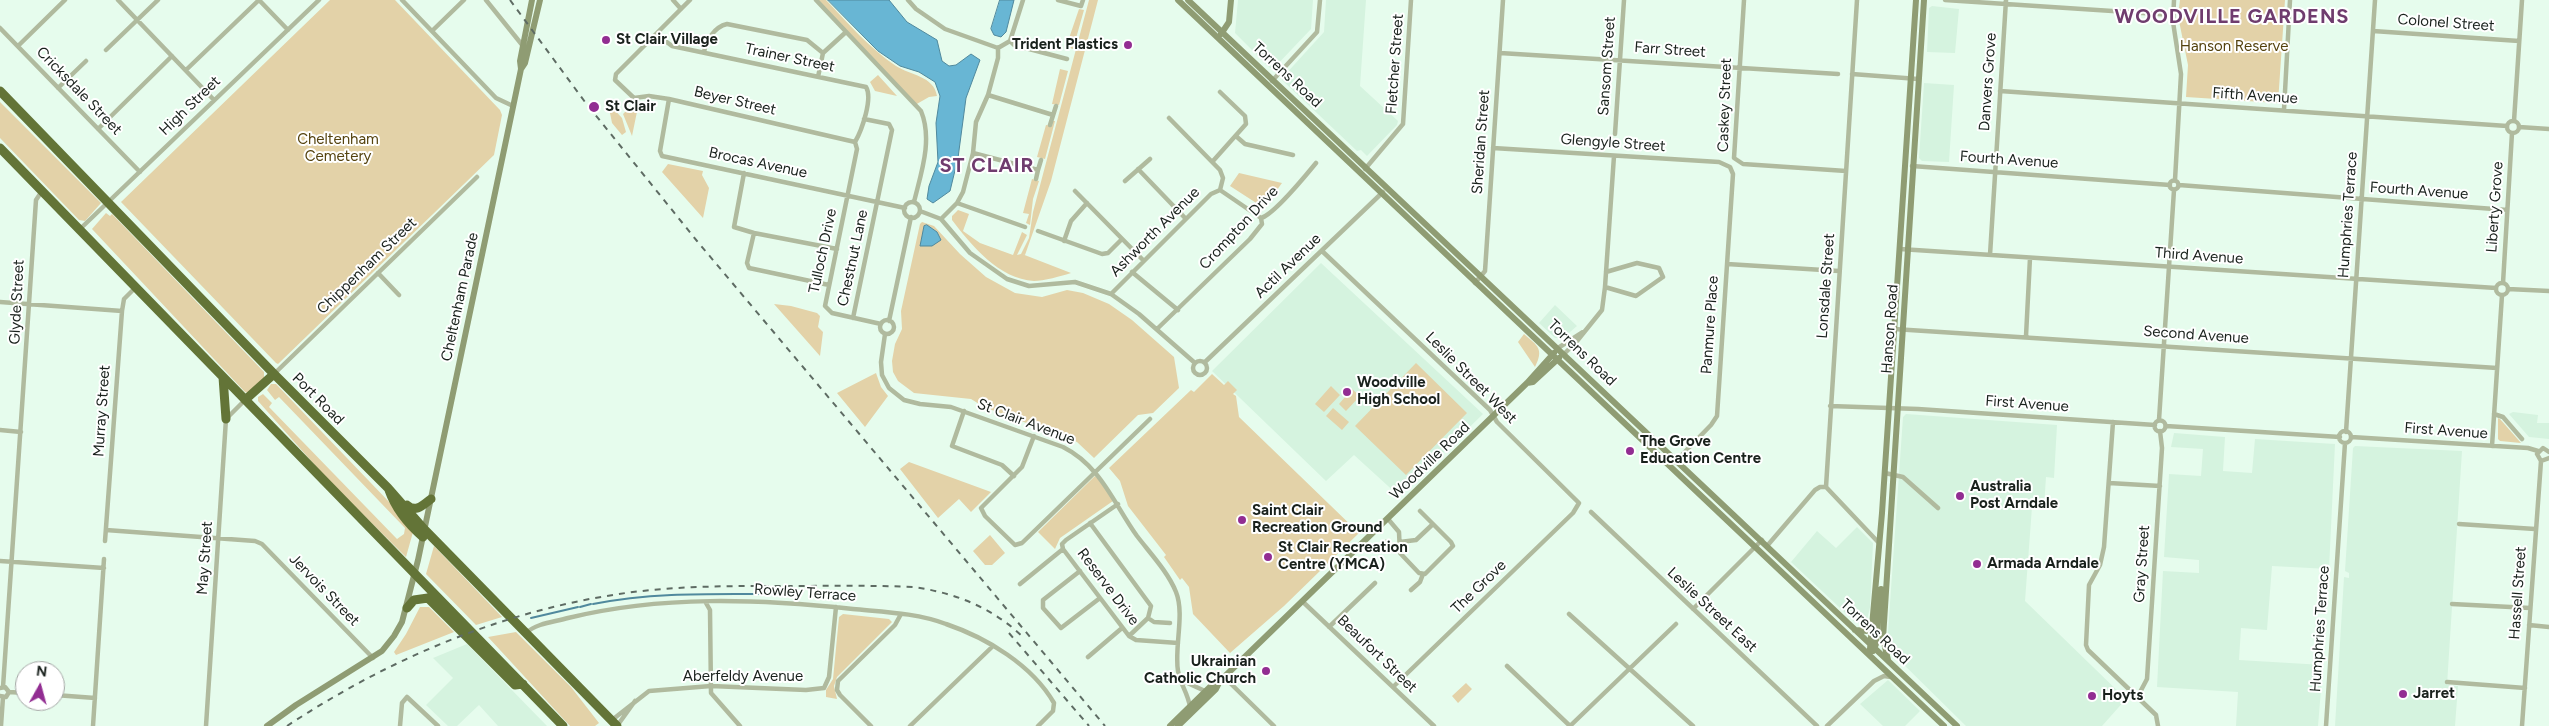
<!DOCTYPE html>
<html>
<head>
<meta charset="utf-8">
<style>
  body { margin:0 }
  #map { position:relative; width:2549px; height:726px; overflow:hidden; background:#e6fced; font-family:Figtree,sans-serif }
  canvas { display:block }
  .north { position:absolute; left:15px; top:661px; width:50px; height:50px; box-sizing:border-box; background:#fff; border:1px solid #a3a6a4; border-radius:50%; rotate:7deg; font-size:14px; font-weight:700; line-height:20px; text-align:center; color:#19211c }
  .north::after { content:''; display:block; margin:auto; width:18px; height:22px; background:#922d92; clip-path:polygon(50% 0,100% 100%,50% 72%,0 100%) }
</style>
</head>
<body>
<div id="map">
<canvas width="2549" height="726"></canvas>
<div class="north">N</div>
</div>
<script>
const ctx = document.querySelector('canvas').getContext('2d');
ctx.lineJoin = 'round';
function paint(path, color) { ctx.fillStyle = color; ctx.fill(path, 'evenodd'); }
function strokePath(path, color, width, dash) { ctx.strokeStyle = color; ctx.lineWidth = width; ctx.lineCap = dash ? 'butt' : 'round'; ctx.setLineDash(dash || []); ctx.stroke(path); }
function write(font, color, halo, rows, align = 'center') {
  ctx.font = font + ' Figtree,sans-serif'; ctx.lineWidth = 4; ctx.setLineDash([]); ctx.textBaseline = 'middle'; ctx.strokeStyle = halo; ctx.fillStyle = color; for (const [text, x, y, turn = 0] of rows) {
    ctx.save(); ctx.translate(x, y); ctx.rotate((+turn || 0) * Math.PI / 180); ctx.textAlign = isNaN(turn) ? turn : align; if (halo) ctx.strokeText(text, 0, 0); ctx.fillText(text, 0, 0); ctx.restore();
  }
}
const built = new Path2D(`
  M 1238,0 L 1313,0 L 1311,29 L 1274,68 L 1270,68 L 1235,33 Z
  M 1326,0 L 1366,0 L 1360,86 L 1398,121 L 1397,125 L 1367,156 L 1361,150 L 1357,151 L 1282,80 L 1283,77 L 1324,32 Z
  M 1932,6 L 1959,9 L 1955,53 L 1927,52 L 1929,8 Z
  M 1924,83 L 1954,85 L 1949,162 L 1922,161 L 1919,158 Z
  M 1321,263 L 1483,414 L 1399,496 L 1354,455 L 1326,481 L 1212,371 Z
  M 1555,305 L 1577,326 L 1563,338 L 1555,338 L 1539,323 Z
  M 2513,412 L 2538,415 L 2537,423 L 2549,423 L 2549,439 L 2529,437 L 2509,414 Z
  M 1906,414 L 2057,425 L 2054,478 L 2046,477 L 2044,507 L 2032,507 L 2025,601 L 2126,699 L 2102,726 L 1966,726 L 1894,655 L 1888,644 L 1888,632 L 1903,417 Z
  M 2174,433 L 2225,437 L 2223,471 L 2252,473 L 2255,439 L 2335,444 L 2329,569 L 2272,566 L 2267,630 L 2241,628 L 2239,660 L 2323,665 L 2318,726 L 2236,726 L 2238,692 L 2157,687 L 2163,571 L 2199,573 L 2199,560 L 2164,557 L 2169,474 L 2201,476 L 2203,449 L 2171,447 Z
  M 2355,446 L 2462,451 L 2447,685 L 2458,686 L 2455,726 L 2335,726 L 2344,577 L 2349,578 L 2349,573 L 2345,571 L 2353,448 Z
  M 1857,527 L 1873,543 L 1870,607 L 1867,620 L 1861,623 L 1855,622 L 1791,562 L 1817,531 L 1836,548 Z
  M 467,644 L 547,726 L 498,726 L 479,705 L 457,726 L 448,726 L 426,705 L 453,678 L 433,658 Z
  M 1888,680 L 1920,711 L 1905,726 L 1883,726 L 1860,704 Z`);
const green = new Path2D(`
  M 330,0 L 395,0 L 500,110 L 502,115 L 494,155 L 278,364 L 276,363 L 121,202 Z
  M 817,0 L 826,0 C 848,23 869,48 896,66 C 910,75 934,76 937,96 L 929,97 L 915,105 Z
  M 1089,0 L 1098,0 L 1051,181 L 1025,255 L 1022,254 L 1071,273 C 1062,276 1043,281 1034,281 C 999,279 971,245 952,220 L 952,216 L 958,210 L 969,214 L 963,231 L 980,243 L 1013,255 L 1022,232 L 1027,235 L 1017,255 L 1021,254 L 1029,238 L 1033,212 Z
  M 2180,0 L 2285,0 L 2278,103 L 2186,97 L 2188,65 L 2178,16 Z
  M 1079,9 L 1084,10 L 1073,49 L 1066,47 Z
  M 1060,69 L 1068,71 L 1059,105 L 1052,104 Z
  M 878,75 L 897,96 L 875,91 L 870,82 Z
  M 0,102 L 101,203 L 85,221 L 79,220 L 0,138 Z
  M 639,102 L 632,136 L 623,114 L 634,103 Z
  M 611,106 L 622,118 L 626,132 L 622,135 L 612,123 L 609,108 Z
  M 1053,121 L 1055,121 L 1045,159 L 1037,157 L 1046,125 L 1052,126 Z
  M 668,164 L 703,171 L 702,175 L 709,188 L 703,218 L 662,172 Z
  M 1239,173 L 1282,183 L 1264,208 L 1230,186 Z
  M 1032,179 L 1039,181 L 1033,199 L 1030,225 L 1026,223 L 1029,214 L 1023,213 Z
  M 106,213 L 110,216 L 112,214 L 264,372 L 264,379 L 248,393 L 245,392 L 92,229 Z
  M 922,222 L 934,226 L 960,254 L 986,277 L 1015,293 L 1042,297 L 1067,290 L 1083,293 L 1109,304 L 1132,320 L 1174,357 L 1179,388 L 1153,413 L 1138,415 L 1094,458 L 1077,442 L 984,407 L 971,399 L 914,393 L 898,381 L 893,372 L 892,361 L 895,344 L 902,329 L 901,311 L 920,224 Z
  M 774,304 L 791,306 L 817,313 L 820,316 L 818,327 L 823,332 L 820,356 Z
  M 1524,334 C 1538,346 1544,349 1535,367 L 1518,342 Z
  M 1416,363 L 1467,413 L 1406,475 L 1355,426 Z
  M 876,373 L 881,387 L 888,396 L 865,427 L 837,393 Z
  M 1212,374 L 1224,385 L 1228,381 L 1237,390 L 1233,394 L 1236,396 L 1239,417 L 1359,533 L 1284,606 L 1230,653 L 1193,614 L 1189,587 L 1182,578 L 1180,580 L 1164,557 L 1166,555 L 1128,506 L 1120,481 L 1109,468 L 1191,390 L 1194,392 Z
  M 271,384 L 276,384 L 393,506 L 413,532 L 406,557 L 329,481 L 258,401 L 258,397 L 263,394 L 272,403 L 269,407 L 397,539 L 404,534 L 405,528 L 279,397 L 275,400 L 267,390 Z
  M 1331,386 L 1340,395 L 1324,412 L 1315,404 Z
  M 1352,389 L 1360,396 L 1346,411 L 1339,404 Z
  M 1333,408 L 1349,422 L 1342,430 L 1326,416 Z
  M 2498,418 L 2500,419 L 2521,443 L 2500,441 L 2498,439 Z
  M 909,462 L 991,492 L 971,512 L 959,499 L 938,518 L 900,469 Z
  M 1095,476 L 1104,484 L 1113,501 L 1060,538 L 1055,549 L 1038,532 Z
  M 990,535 L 1005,553 L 992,565 L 985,565 L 973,551 Z
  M 434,546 L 502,617 L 476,625 L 426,574 Z
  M 420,607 L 429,607 L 454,632 L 396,655 L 394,652 L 406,634 Z
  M 843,614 L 889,619 L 892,622 L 837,677 L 834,686 L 837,699 L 826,697 L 826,690 L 833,679 L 839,617 Z
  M 516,632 L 571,687 L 599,723 L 595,726 L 570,726 L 488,637 Z
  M 1466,683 L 1472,689 L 1458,703 L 1452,696 Z`);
const water = new Path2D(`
  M 828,0 L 889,0 L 907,22 L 937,40 L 942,61 L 949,66 L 956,65 L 971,54 L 980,60 L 966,98 L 958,158 L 950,191 L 933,203 L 927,199 L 929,186 L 938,162 L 936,123 L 940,96 L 935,82 L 919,72 L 900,66 L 878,51 Z
  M 1000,0 L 1014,0 L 1006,32 L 1001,37 L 994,35 L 991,29 Z
  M 927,225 L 937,232 L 941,240 L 932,246 L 920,246 L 924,226 Z`);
const stream = new Path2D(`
  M 593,604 C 653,592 712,594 773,594
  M 580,607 L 591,604
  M 531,618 L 578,607`);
const street = new Path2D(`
  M 118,0 L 214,100
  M 259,0 L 288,30
  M 402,0 L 496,98 L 513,106
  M 486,0 L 523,46
  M 673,0 L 681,9
  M 690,0 L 616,74 L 615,80 L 634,98 L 649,96 L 669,99 L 855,142
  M 816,0 L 921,111 C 933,140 921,173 914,202
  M 908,0 L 916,9 L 945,29 L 998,48 L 998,58 L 988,95 L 976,122 L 973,153 L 963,192 L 957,203 L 941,219
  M 1058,0 L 1081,6 L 1083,0
  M 1744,0 L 1734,158 L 1743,164 L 1846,171
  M 1945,0 L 2173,15
  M 2174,0 L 2173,22 L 2181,74 L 2175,180
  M 0,28 L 140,172
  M 432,31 L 464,0
  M 2373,31 L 2519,41
  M 656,34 L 672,46 L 866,87 C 873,98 862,130 855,142
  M 1010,41 L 1023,0
  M 18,46 L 65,0
  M 998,48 L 1010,41 L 1014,45 L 1067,59
  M 106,50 L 158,0
  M 704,52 C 706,41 714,27 727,24 L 807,40 L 823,53
  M 1500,53 L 1838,74
  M 186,70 L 259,0
  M 1852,74 L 1918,79
  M 818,77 L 823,53 L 846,32
  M 1272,81 L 1317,32 L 1320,0
  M 58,88 L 86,61
  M 2000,91 L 2507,126
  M 988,95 L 1053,115
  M 669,99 L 660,151 L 662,156 L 905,208
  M 2284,110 L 2290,0
  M 1169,118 L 1220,170 L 1223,178 L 1220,190
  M2507 127a6 6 0 1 1 12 0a6 6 0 1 1-12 0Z
  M 2514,121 L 2522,0
  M 1050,125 L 1056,106
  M 2519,127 L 2549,129
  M 98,129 L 172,56
  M 1615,134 L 1624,0
  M 1237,137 L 1245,144 L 1293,155
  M 855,142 L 857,149 L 825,306 L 832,313 L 881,324
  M 1493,148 L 1719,162 L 1730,167 L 1733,174 L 1717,416 L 1711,425 L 1675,462
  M 973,153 L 1038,170 L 1041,160
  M 1213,161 L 1246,124 L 1245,116 L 1220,92
  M 1912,166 L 2170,185
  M 1138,169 L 1186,219
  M 1365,169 L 1403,124 L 1411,0
  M 744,173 L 734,227 L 754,233 L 837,249
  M 1036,179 L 1038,170
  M2169.5 185a4.5 4.5 0 1 1 9 0a4.5 4.5 0 1 1-9 0Z
  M 1125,181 L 1150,159
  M 2179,185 L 2507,210
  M 1220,190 L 1261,218
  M 1075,191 L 1143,260
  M904 210a8 8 0 1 1 16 0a8 8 0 1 1-16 0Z
  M 957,203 L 1025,227
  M 920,211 L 941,219 L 970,253 L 1007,279 L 1029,286 L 1075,282 L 1111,294 L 1139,314 L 1195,363
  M 79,230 L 319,0
  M 1038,231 L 1102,254 L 1108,253 L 1122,239
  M 754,233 L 747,263 L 749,268 L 829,285
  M 1064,241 L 1071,221 L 1087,203
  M 1900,249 L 2496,288
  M 1322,251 L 1490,410 L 1497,422 L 1579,503 L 1573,513 L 1393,687
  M 1990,255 L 2006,0
  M 1727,264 L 1839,271
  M 1132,272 L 1178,310
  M 378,273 L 399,295
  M 1475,283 L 1485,271 L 1503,0
  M 2503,283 L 2512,133
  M2496 289a6 6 0 1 1 12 0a6 6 0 1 1-12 0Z
  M 1605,287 L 1636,296 L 1663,277 L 1659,268 L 1637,263 L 1606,272
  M 2508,289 L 2549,291
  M 1111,294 L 1211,194 L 1220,190
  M 0,302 L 122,311
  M 853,318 L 892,130 L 889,124 L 864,119
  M880 327a7 7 0 1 1 14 0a7 7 0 1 1-14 0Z
  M 889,321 L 911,217
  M 1157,329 L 1250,239 L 1262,224 L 1261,218 C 1273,215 1307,174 1316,163
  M 1894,329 L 2497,368
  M 885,334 L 881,362 L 882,375 L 889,388 L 904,400 L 920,404 L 951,407 L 1063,447 C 1101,466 1114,504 1137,536 C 1150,553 1168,572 1176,592 C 1185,614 1174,648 1178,671 C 1180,684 1188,693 1190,707
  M 2026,336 L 2030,258
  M 1558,348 L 1583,332
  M 1564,354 L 1577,341 L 1602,310 L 1605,287 L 1614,156
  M1193 368a7 7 0 1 1 14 0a7 7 0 1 1-14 0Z
  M 1205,362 L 1383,192
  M 274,374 L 477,177
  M 1830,406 L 1918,409 L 2155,425
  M 964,411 L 952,446 L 1002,465 L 1014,476
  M 2494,414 L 2503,417 L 2522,439
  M 2159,420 L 2174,190
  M2154.5 426a5.5 5.5 0 1 1 11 0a5.5 5.5 0 1 1-11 0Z
  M 2113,422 L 2104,547 L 2100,565 L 2089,585 L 2086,645 L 2088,650 L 2156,715 L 2158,726
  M 2166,426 L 2340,437
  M 0,430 L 21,432
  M2339 437a6 6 0 1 1 12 0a6 6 0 1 1-12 0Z
  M 2346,432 L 2375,0
  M 1034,436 L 1022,467 L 981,508 L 985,516 L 1015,545 L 1022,543 L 1150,419
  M 2351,437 L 2528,448 L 2538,451
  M 2492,446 L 2502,295
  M 2549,452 L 2543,448 L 2537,454 L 2541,461 L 2549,458
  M 1885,473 L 1903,477 L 1938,508
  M 2109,483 L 2160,486
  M 1826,487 L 1857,0
  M 1826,487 L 1879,543
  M 1118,504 L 1066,540 L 1062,544 L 1063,549 L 1129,636 L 1136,640 L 1178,643
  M 1591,512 L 1817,726
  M 1388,519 L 1399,532 L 1400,553 L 1419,573 L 1425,574 L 1453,546 L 1451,542 L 1420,511
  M 1090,523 L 1151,606 L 1148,618 L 1129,636
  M 2459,524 L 2535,529
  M 106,530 L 255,541 L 262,544 L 373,658
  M 105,541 L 122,311 L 124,299 L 135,288
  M 1386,542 L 1392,548 L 1400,549
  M 1400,542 L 1416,540 L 1433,524
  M 1767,546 L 1815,490 L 1820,487 L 1826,487
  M 0,561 L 104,568
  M 1080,571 L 1043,600 L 1043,608 L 1061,628 L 1100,598
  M 1020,584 L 1063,549
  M 1411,590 L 1420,582 L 1423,574
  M 1302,601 L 1434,726
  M 706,603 L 710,610 L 711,693 L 740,726
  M 2452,604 L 2530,608
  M 1693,609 L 1762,540
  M 1569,614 L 1693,726
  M 1148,618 L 1154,622 L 1170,623
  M 2529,625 L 2549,627
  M 1329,627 L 1375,583
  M 526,633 C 537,623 554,622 568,618 C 662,595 758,599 853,609 C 884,612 917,613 946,624 C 987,638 1032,665 1054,703 L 1053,711 L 1038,726
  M 1088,657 L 1122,628
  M 1507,666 L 1570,726
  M 1224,677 L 1274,726
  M 1181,680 L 1205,691
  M 2447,682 L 2525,688
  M 3,687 L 36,200 L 42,191
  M 0,688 L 5,687 L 9,692 L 6,697 L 0,696
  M 9,692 L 25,693
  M 55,695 L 95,698
  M 2138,696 L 2147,679 L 2162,448 L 2160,431
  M 612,720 L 649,691 L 711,686 L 806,690 L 824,688 L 829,677 L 836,607
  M 1,726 L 3,697
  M 93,726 L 104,559
  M 206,726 L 226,419 L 245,400
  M 400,726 L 402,703 L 407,697 L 438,726
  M 617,726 L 635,701
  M 871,726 L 840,695 L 837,690 L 838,681 L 895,625 L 901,614
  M 910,726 L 993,646
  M 1570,726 L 1676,624
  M 1827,726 L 1874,681 L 1884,676 L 1891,677
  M 2326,726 L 2345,443
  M 2522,726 L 2541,461`);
const secondary = new Path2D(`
  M 1178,0 L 1944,726
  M 1188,0 L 1957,726
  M 1221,34 L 1229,22 L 1231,0
  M 521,69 L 525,63 L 540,0
  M 1527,383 L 1533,382 L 1559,358
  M 1855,630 L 1868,631 L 1873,624
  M 1870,649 L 1882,513 L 1916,0
  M 1873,651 L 1876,644 L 1881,589
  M 1888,660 L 1883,638 L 1924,0
  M 267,726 L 296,705 L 382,651 L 394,636 L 402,622 L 418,560 L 521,69 L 520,61 L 532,0
  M 1170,726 L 1212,685 L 1220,681 L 1527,383 L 1554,353
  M 1178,726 L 1216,689 L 1220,681`);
const highway = new Path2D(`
  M 0,91 L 274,374 L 388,488 L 424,529 L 617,726
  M 0,148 L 563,726
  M 223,377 L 226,419
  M 245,400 L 274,374
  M 389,490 C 396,510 408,524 423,537
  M 407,505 C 416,513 423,505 431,499
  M 407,608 L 414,600 L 428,598 L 515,685 L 523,684`);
const rail = new Path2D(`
  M 510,0 L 585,102 L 697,241 L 1105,726
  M 1009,633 L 1089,726
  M 287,726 C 387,660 499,612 619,594 C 671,586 725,586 777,586 C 823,586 868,585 914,587 C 955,593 991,607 1022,636`);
const markers = [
  [606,40,5,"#922d92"],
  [1128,45,5,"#922d92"],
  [594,107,6,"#922d92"],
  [1347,392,5,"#922d92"],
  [1630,451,5,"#922d92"],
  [1960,496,5,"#922d92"],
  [1242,520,5,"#922d92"],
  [1268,557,5,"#922d92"],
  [1977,564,5,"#922d92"],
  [1266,671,5,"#922d92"],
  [2403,694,5,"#922d92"],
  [2092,696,5,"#922d92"]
];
const streetNames = [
  ["Colonel Street",2446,23,4],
  ["Farr Street",1670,50,4],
  ["Trainer Street",790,58,12],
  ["Fletcher Street",1395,64,-86],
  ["Sansom Street",1607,66,-86],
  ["Torrens Road",1287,75,43],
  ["Danvers Grove",1988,82,-86],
  ["Cricksdale Street",79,91,46],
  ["Fifth Avenue",2255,96,4],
  ["Beyer Street",735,101,13],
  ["Caskey Street",1725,105,-88],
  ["High Street",190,106,-44],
  ["Sheridan Street",1481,142,-86],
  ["Glengyle Street",1613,143,4],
  ["Fourth Avenue",2009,160,4],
  ["Brocas Avenue",758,163,12],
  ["Fourth Avenue",2419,191,4],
  ["Liberty Grove",2495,207,-86],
  ["Humphries Terrace",2348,215,-86],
  ["Crompton Drive",1239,228,-47],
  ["Ashworth Avenue",1155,232,-45],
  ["Tulloch Drive",823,251,-78],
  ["Third Avenue",2199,256,4],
  ["Chestnut Lane",853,258,-78],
  ["Chippenham Street",367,266,-44],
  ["Actil Avenue",1288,266,-44],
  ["Lonsdale Street",1826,286,-86],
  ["Cheltenham Parade",460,297,-78],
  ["Glyde Street",17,302,-87],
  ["Panmure Place",1710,325,-86],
  ["Hanson Road",1890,329,-86],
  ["Second Avenue",2196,335,4],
  ["Torrens Road",1582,353,44],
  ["Leslie Street West",1471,378,45],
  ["Port Road",318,399,45],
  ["First Avenue",2027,404,4],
  ["Murray Street",102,411,-86],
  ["St Clair Avenue",1026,422,21],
  ["First Avenue",2446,431,4],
  ["Woodville Road",1430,461,-44],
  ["May Street",205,558,-86],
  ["Gray Street",2142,564,-86],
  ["Reserve Drive",1108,587,53],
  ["The Grove",1479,587,-44],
  ["Jervois Street",324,590,46],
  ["Rowley Terrace",805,593,4],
  ["Hassell Street",2518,593,-86],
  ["Leslie Street East",1712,610,43],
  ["Humphries Terrace",2320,629,-86],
  ["Torrens Road",1875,632,43],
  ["Beaufort Street",1377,654,44],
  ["Aberfeldy Avenue",743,677]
];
const poiNames = [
  ["St Clair Village",616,40],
  ["Trident Plastics",1118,45,"right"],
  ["St Clair",605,107],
  ["Woodville",1357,383],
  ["High School",1357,400],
  ["The Grove",1640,442],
  ["Education Centre",1640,459],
  ["Australia",1970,487],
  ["Post Arndale",1970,504],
  ["Saint Clair",1252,511],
  ["Recreation Ground",1252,528],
  ["St Clair Recreation",1278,548],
  ["Centre (YMCA)",1278,565],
  ["Armada Arndale",1987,564],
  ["Ukrainian",1256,662,"right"],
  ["Catholic Church",1256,679,"right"],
  ["Jarret",2413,694],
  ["Hoyts",2102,696]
];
const parkNames = [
  ["Hanson Reserve",2234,47],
  ["Cheltenham",338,140],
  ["Cemetery",338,157]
];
const districtNames = [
  ["WOODVILLE GARDENS",2232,17],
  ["ST CLAIR",987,166]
];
paint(built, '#d5f3df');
paint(green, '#e3d2a8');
paint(water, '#68b6d4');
strokePath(water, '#50899d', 1);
strokePath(stream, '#50899d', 2);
strokePath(street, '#b0ba9e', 4.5);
strokePath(secondary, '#8f9c73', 6);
strokePath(highway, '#637437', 9);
strokePath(rail, '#5e6b63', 2, [6, 6]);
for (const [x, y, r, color] of markers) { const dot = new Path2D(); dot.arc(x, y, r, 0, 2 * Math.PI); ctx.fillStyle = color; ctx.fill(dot); strokePath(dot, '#fff', 2); }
write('15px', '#19211c', '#fff', streetNames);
write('bold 15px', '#19211c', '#fff', poiNames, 'left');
write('15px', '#54420e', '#fff', parkNames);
ctx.letterSpacing = '1px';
write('bold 20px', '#6f3c6e', '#fff', districtNames);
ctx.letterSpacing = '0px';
</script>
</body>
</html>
